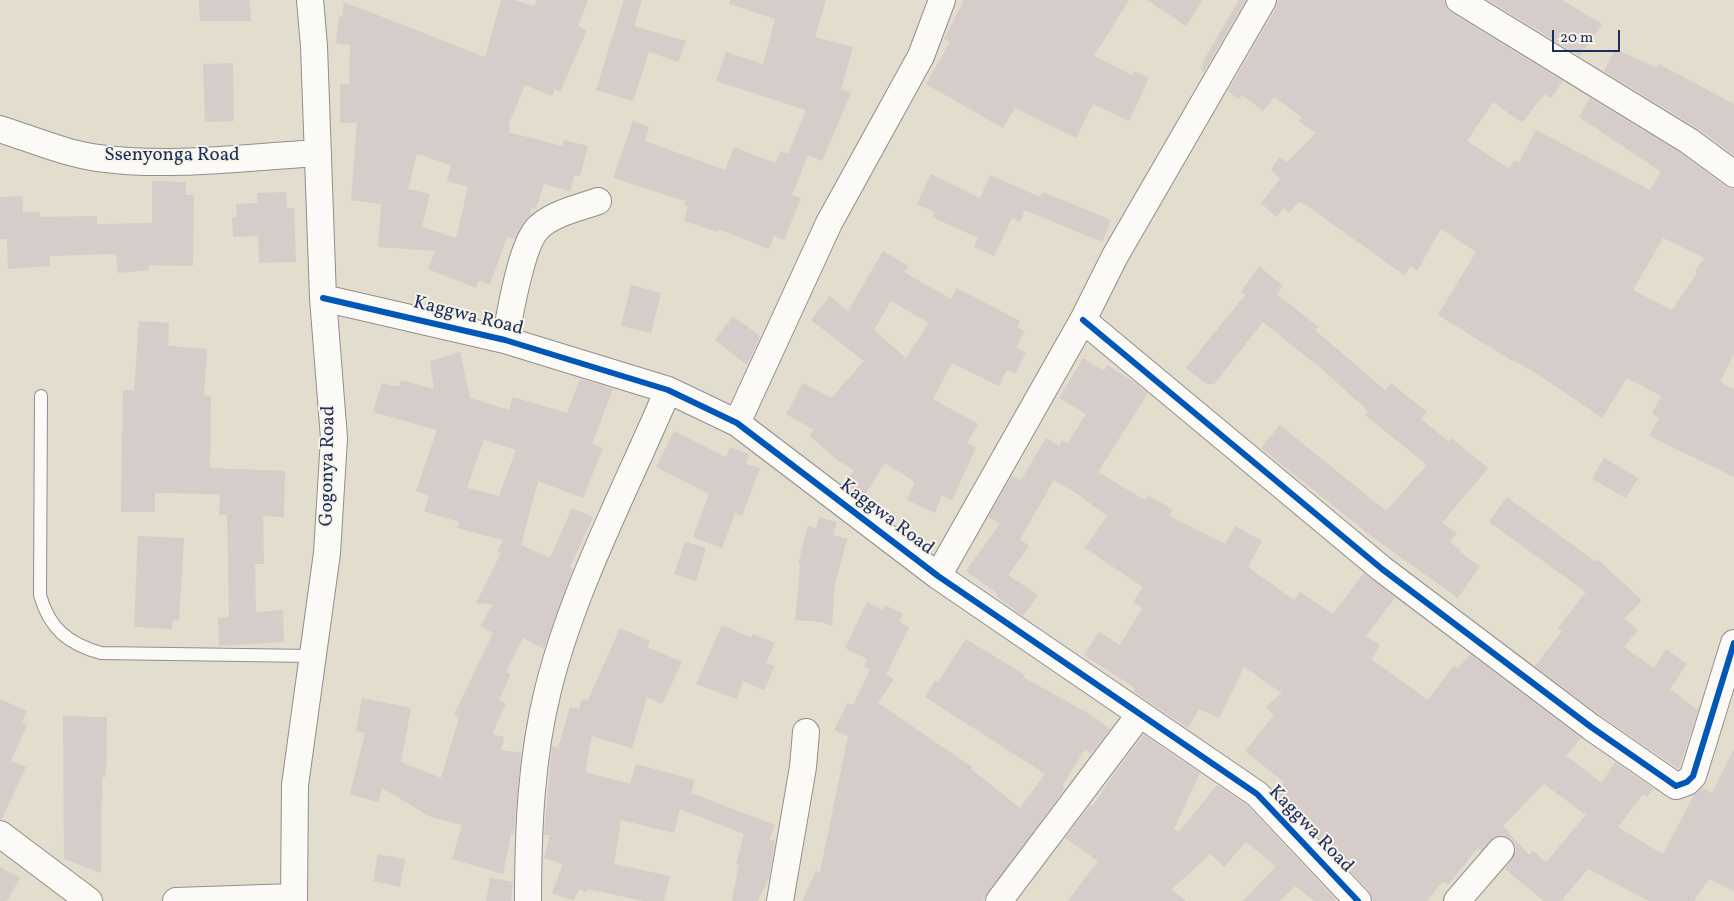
<!DOCTYPE html>
<html>
<head>
<meta charset="utf-8">
<style>
  body { margin:0 }
  #map { position:relative; width:1734px; height:901px; overflow:hidden; background:#e2ddcc; font-family:Vollkorn,serif }
  canvas { display:block }
  .scale { position:absolute; left:1552px; top:30px; width:68px; height:22px; box-sizing:border-box; border:2px solid #1b2f5e; border-top:0; padding-left:6px; font-size:15px; line-height:18px; white-space:nowrap; color:#1b2f5e; -webkit-text-stroke:4px #f7f3e8; paint-order:stroke }
</style>
</head>
<body>
<div id="map">
<canvas width="1734" height="901"></canvas>
<div class="scale">20 m</div>
</div>
<script>
const ctx = document.querySelector('canvas').getContext('2d');
ctx.lineJoin = 'round';
function paint(path, color) { ctx.fillStyle = color; ctx.fill(path, 'evenodd'); }
function strokePath(path, color, width, dash) { ctx.strokeStyle = color; ctx.lineWidth = width; ctx.lineCap = dash ? 'butt' : 'round'; ctx.setLineDash(dash || []); ctx.stroke(path); }
function write(font, color, halo, rows, align = 'center') {
  ctx.font = font + ' Vollkorn,serif'; ctx.lineWidth = 4; ctx.setLineDash([]); ctx.textBaseline = 'middle'; ctx.strokeStyle = halo; ctx.fillStyle = color; for (const [text, x, y, turn = 0] of rows) {
    ctx.save(); ctx.translate(x, y); ctx.rotate((+turn || 0) * Math.PI / 180); ctx.textAlign = isNaN(turn) ? turn : align; if (halo) ctx.strokeText(text, 0, 0); ctx.fillText(text, 0, 0); ctx.restore();
  }
}
const building = new Path2D(`
  M 199,0 L 250,0 L 251,21 L 200,21 Z
  M 501,0 L 514,0 L 535,6 L 536,0 L 588,0 L 578,26 L 587,30 L 560,92 L 555,89 L 552,96 L 525,85 L 508,126 L 510,127 L 508,132 L 562,146 L 564,140 L 588,146 L 580,176 L 574,176 L 570,191 L 544,184 L 536,209 L 531,208 L 530,215 L 515,239 L 507,237 L 490,284 L 479,281 L 476,288 L 428,269 L 435,251 L 378,247 L 381,204 L 351,200 L 357,123 L 340,123 L 340,84 L 349,84 L 350,45 L 336,43 L 339,16 L 342,17 L 344,2 L 485,57 ZM 417,154 L 451,165 L 447,181 L 468,187 L 456,238 L 422,227 L 430,194 L 408,189 Z
  M 624,0 L 642,0 L 634,26 L 686,41 L 678,62 L 649,52 L 633,101 L 596,90 Z
  M 730,0 L 826,0 L 815,37 L 853,47 L 841,89 L 851,93 L 822,161 L 808,155 L 792,195 L 801,198 L 784,240 L 774,236 L 769,249 L 718,229 L 718,232 L 684,221 L 688,206 L 684,205 L 685,201 L 613,178 L 633,121 L 649,127 L 645,141 L 725,170 L 734,147 L 775,163 L 781,151 L 788,154 L 806,110 L 716,81 L 726,52 L 763,64 L 775,19 L 729,4 Z
  M 964,0 L 1129,0 L 1094,56 L 1132,75 L 1134,71 L 1149,78 L 1129,121 L 1093,104 L 1076,138 L 1015,108 L 1003,128 L 926,84 L 950,42 L 944,39 Z
  M 1147,0 L 1203,0 L 1186,26 Z
  M 1239,0 L 1246,0 L 1204,72 L 1201,70 L 1204,60 Z
  M 1278,0 L 1444,0 L 1446,8 L 1451,13 L 1563,81 L 1551,98 L 1544,94 L 1522,123 L 1493,102 L 1467,141 L 1509,169 L 1514,160 L 1519,162 L 1536,130 L 1650,190 L 1661,172 L 1579,117 L 1590,98 L 1681,153 L 1725,186 L 1734,189 L 1734,354 L 1720,382 L 1734,389 L 1734,477 L 1649,436 L 1659,418 L 1652,414 L 1661,396 L 1627,378 L 1602,418 L 1542,377 L 1515,361 L 1514,362 L 1438,315 L 1476,252 L 1441,229 L 1417,271 L 1411,266 L 1404,275 L 1303,203 L 1299,202 L 1289,213 L 1284,208 L 1276,217 L 1261,203 L 1280,179 L 1271,170 L 1279,157 L 1287,162 L 1316,133 L 1299,121 L 1302,117 L 1274,97 L 1263,111 L 1242,95 L 1238,99 L 1228,91 L 1276,8 ZM 1663,238 L 1704,258 L 1695,271 L 1697,273 L 1672,310 L 1633,290 Z
  M 1488,0 L 1562,0 L 1602,24 L 1580,56 Z
  M 1615,49 L 1657,68 L 1659,64 L 1734,104 L 1734,155 L 1697,128 L 1604,71 Z
  M 233,63 L 234,121 L 205,122 L 203,64 Z
  M 931,174 L 980,198 L 990,175 L 1040,197 L 1043,192 L 1111,220 L 1102,242 L 1025,210 L 1020,222 L 1012,218 L 994,256 L 974,247 L 978,238 L 932,217 L 935,212 L 917,204 Z
  M 152,181 L 186,182 L 186,195 L 194,195 L 193,266 L 148,265 L 149,270 L 118,273 L 116,254 L 50,256 L 50,266 L 8,269 L 7,239 L 0,239 L 0,197 L 22,196 L 23,212 L 40,212 L 40,217 L 97,216 L 97,224 L 152,223 Z
  M 286,192 L 287,208 L 294,208 L 296,262 L 259,263 L 258,236 L 233,237 L 232,217 L 237,217 L 236,204 L 258,203 L 257,193 Z
  M 883,251 L 909,266 L 904,272 L 951,299 L 957,288 L 1020,321 L 1017,328 L 1025,331 L 1016,348 L 1026,353 L 1015,374 L 1007,370 L 999,386 L 952,363 L 933,399 L 978,424 L 967,443 L 976,448 L 952,500 L 942,496 L 935,513 L 907,500 L 915,482 L 885,463 L 864,496 L 845,484 L 854,470 L 837,460 L 809,435 L 814,430 L 786,414 L 803,383 L 831,398 L 864,361 L 811,320 L 830,296 L 848,311 ZM 891,301 L 929,323 L 906,358 L 874,330 Z
  M 1259,266 L 1283,286 L 1277,294 L 1318,327 L 1315,330 L 1385,390 L 1391,383 L 1427,412 L 1421,419 L 1448,441 L 1451,438 L 1488,468 L 1442,523 L 1457,533 L 1450,542 L 1461,550 L 1459,552 L 1480,566 L 1458,598 L 1371,536 L 1261,448 L 1280,425 L 1386,511 L 1427,465 L 1365,415 L 1368,411 L 1323,370 L 1263,322 L 1214,384 L 1207,384 L 1186,368 L 1245,295 L 1241,292 Z
  M 631,285 L 661,293 L 651,333 L 621,326 Z
  M 733,316 L 760,336 L 747,365 L 715,340 Z
  M 139,321 L 169,323 L 168,346 L 207,349 L 204,395 L 211,396 L 210,468 L 285,471 L 284,517 L 263,516 L 264,564 L 255,564 L 256,612 L 283,610 L 284,642 L 219,646 L 218,618 L 229,617 L 227,515 L 219,515 L 220,494 L 155,493 L 155,512 L 121,512 L 123,390 L 134,390 Z
  M 460,352 L 470,398 L 509,410 L 513,397 L 567,413 L 580,379 L 613,389 L 592,444 L 603,448 L 583,498 L 538,481 L 521,545 L 550,558 L 572,508 L 593,517 L 570,567 L 573,569 L 544,649 L 523,638 L 506,672 L 511,674 L 499,700 L 506,704 L 492,734 L 504,737 L 501,750 L 521,753 L 514,834 L 511,834 L 503,874 L 452,859 L 462,825 L 431,817 L 382,788 L 378,802 L 350,794 L 365,733 L 356,731 L 362,698 L 411,708 L 401,762 L 441,778 L 459,718 L 454,715 L 493,633 L 480,626 L 493,604 L 476,603 L 501,553 L 497,551 L 503,540 L 457,528 L 459,522 L 424,511 L 429,496 L 416,491 L 437,430 L 373,412 L 382,383 L 399,387 L 401,380 L 434,389 L 430,361 ZM 484,440 L 516,450 L 499,496 L 467,488 Z
  M 1083,358 L 1104,371 L 1107,365 L 1131,380 L 1148,393 L 1098,472 L 1145,500 L 1148,495 L 1173,510 L 1169,516 L 1225,544 L 1235,526 L 1262,541 L 1248,567 L 1294,600 L 1300,592 L 1333,614 L 1364,573 L 1395,598 L 1366,636 L 1380,645 L 1371,659 L 1428,700 L 1454,665 L 1458,669 L 1470,654 L 1581,738 L 1566,756 L 1602,783 L 1615,762 L 1654,789 L 1647,797 L 1643,794 L 1618,827 L 1663,854 L 1694,795 L 1703,788 L 1712,793 L 1734,749 L 1734,891 L 1709,879 L 1694,901 L 1649,901 L 1588,869 L 1561,901 L 1544,901 L 1505,869 L 1516,852 L 1515,845 L 1511,839 L 1503,835 L 1496,836 L 1481,851 L 1478,848 L 1448,885 L 1443,881 L 1427,901 L 1373,901 L 1369,891 L 1275,791 L 1284,782 L 1245,751 L 1274,715 L 1266,707 L 1282,693 L 1244,667 L 1219,718 L 1199,709 L 1188,728 L 1133,691 L 1135,688 L 1084,655 L 1099,632 L 1120,645 L 1142,608 L 1133,602 L 1143,587 L 1085,548 L 1107,516 L 1076,493 L 1054,480 L 1020,539 L 1029,546 L 1008,575 L 1038,595 L 1023,616 L 996,596 L 998,594 L 966,571 L 1000,524 L 988,517 L 1012,476 L 1021,480 L 1046,438 L 1059,446 L 1062,440 L 1068,443 L 1086,414 L 1059,398 ZM 1544,784 L 1586,815 L 1546,862 L 1533,851 L 1529,855 L 1503,826 Z
  M 674,431 L 726,457 L 730,447 L 749,454 L 746,464 L 760,468 L 742,516 L 735,513 L 722,548 L 693,537 L 709,494 L 656,467 Z
  M 1604,458 L 1638,478 L 1626,498 L 1592,479 Z
  M 1507,497 L 1596,562 L 1598,560 L 1642,600 L 1624,619 L 1638,630 L 1624,647 L 1654,668 L 1666,649 L 1687,664 L 1670,689 L 1698,710 L 1679,769 L 1600,715 L 1535,666 L 1562,631 L 1558,628 L 1586,592 L 1489,522 Z
  M 819,517 L 837,522 L 833,535 L 847,539 L 835,584 L 832,626 L 822,622 L 795,620 L 800,564 L 798,564 L 808,526 L 816,528 Z
  M 138,536 L 184,538 L 179,621 L 173,620 L 172,629 L 134,627 Z
  M 685,542 L 706,548 L 696,581 L 674,574 Z
  M 867,602 L 883,610 L 885,605 L 903,614 L 899,622 L 909,627 L 886,675 L 894,679 L 878,703 L 972,767 L 971,769 L 1020,808 L 1045,774 L 925,697 L 935,680 L 938,682 L 966,639 L 1025,675 L 1023,677 L 1093,716 L 1110,729 L 1091,754 L 1085,749 L 1062,786 L 1065,788 L 983,901 L 802,901 L 816,871 L 820,872 L 848,736 L 834,730 L 848,703 L 853,705 L 870,670 L 864,667 L 867,659 L 845,648 Z
  M 722,625 L 751,638 L 753,634 L 775,643 L 766,663 L 775,666 L 764,690 L 743,681 L 737,699 L 696,684 Z
  M 620,628 L 650,641 L 647,647 L 682,662 L 662,704 L 647,697 L 632,748 L 592,736 L 585,772 L 630,784 L 636,764 L 695,780 L 691,793 L 775,825 L 769,840 L 775,841 L 769,878 L 758,901 L 732,901 L 739,864 L 736,864 L 744,834 L 680,809 L 674,833 L 621,820 L 614,864 L 670,876 L 664,901 L 643,901 L 588,889 L 586,892 L 579,889 L 574,901 L 552,893 L 563,864 L 544,858 L 550,835 L 544,835 L 552,746 L 558,748 L 570,707 L 579,709 L 582,699 L 588,700 Z
  M 0,699 L 27,711 L 22,722 L 27,725 L 11,761 L 26,767 L 2,819 L 0,819 Z
  M 63,716 L 107,717 L 106,777 L 102,777 L 101,873 L 64,859 Z
  M 1144,735 L 1200,773 L 1174,829 L 1179,832 L 1217,785 L 1247,805 L 1337,901 L 1314,901 L 1295,886 L 1280,901 L 1243,901 L 1276,866 L 1246,842 L 1224,867 L 1210,854 L 1172,889 L 1186,901 L 1068,901 L 1098,861 L 1065,838 L 1090,805 L 1092,807 L 1116,771 Z
  M 378,854 L 405,859 L 400,887 L 373,881 Z
  M 0,867 L 20,878 L 7,901 L 0,901 Z
  M 490,878 L 513,882 L 511,901 L 486,901 Z`);
const service = new Path2D(`
  M 41,396 L 40,595 C 49,628 68,644 101,653 L 313,656`);
const minor = new Path2D(`
  M 1459,0 L 1689,141 L 1734,174
  M 0,129 C 31,139 67,154 98,158 C 169,168 247,157 318,153
  M 323,298 L 505,340 L 668,390 L 737,423 L 938,576 L 1257,794 L 1358,901
  M 1083,320 L 1382,569 L 1591,727 L 1676,786 L 1687,782 L 1693,776 L 1734,643
  M 505,340 C 510,315 521,243 539,227 C 554,213 579,208 598,201
  M 737,423 L 829,223 L 921,56 L 942,0
  M 938,576 L 1083,320 L 1115,256 L 1263,0
  M 0,834 L 89,901
  M 176,901 L 294,897
  M 294,901 L 295,785 L 327,553 L 334,438 L 323,298 L 314,46 L 310,0
  M 528,901 C 528,831 531,758 548,690 C 573,588 627,487 668,390
  M 780,901 L 803,767 L 806,732
  M 999,901 L 1140,714
  M 1457,901 L 1501,850`);
const cycleway = new Path2D(`
  M 323,298 L 505,340 L 668,390 L 737,423 L 938,576 L 1257,794 L 1358,901
  M 1083,320 L 1382,569 L 1591,727 L 1676,786 L 1687,782 L 1693,776 L 1734,643`);
const streetNames = [
  ["Ssenyonga Road",172,157],
  ["Kaggwa Road",468,317,14],
  ["Gogonya Road",329,466,-89],
  ["Kaggwa Road",886,518,37],
  ["Kaggwa Road",1310,830,46]
];
paint(building, '#d6ccc9');
strokePath(service, '#8f8f8e', 14);
strokePath(minor, '#8f8f8e', 28);
strokePath(service, '#fbfaf7', 12);
strokePath(minor, '#fbfaf7', 26);
strokePath(cycleway, '#0057b8', 6);
write('19px', '#1b2f5e', '#f7f3e8', streetNames);
</script>
</body>
</html>
